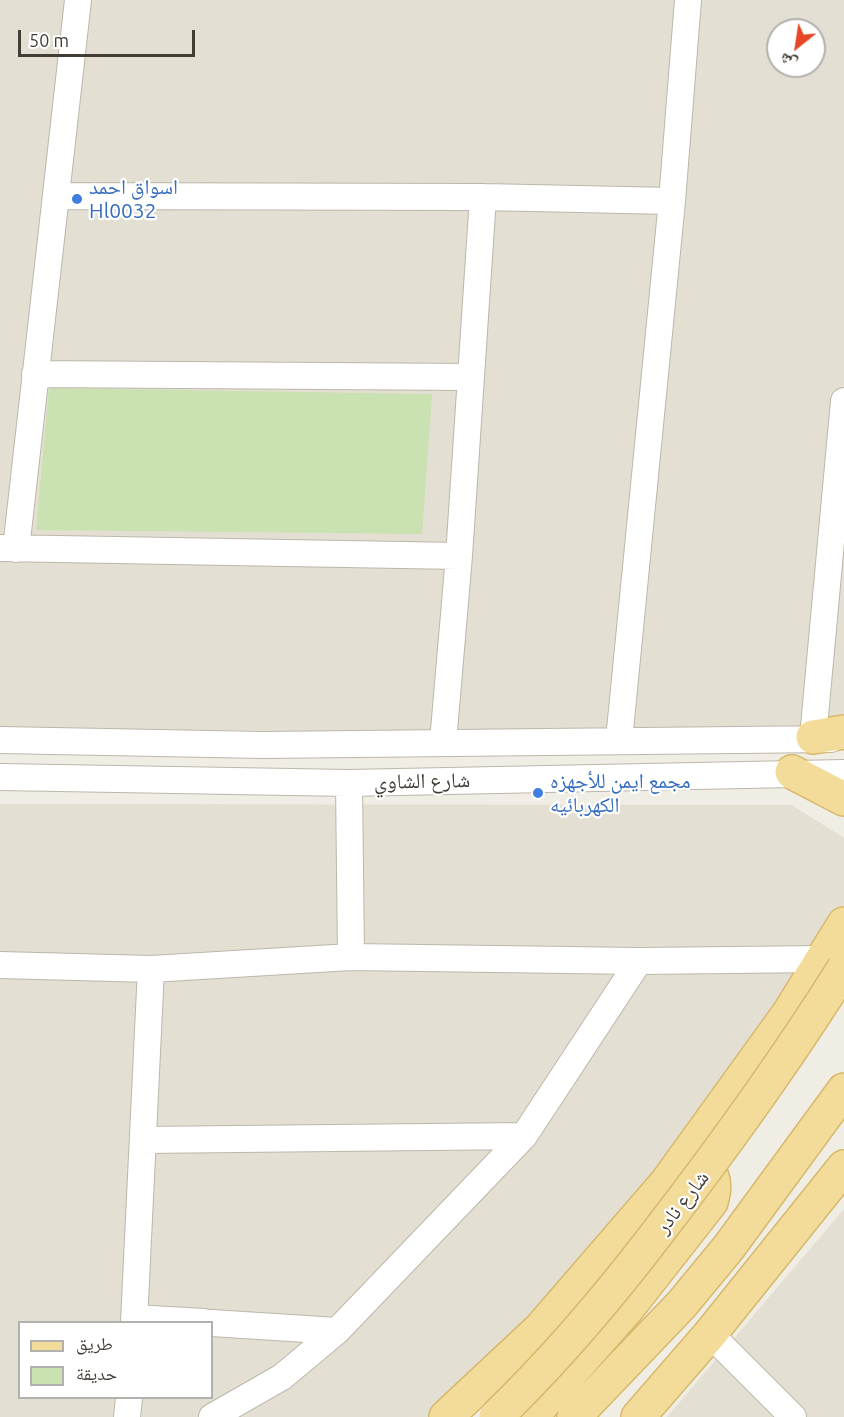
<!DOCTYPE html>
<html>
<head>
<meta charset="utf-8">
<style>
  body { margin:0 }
  #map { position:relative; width:844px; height:1417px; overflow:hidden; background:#f0ede4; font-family:Ubuntu,"Noto Naskh Arabic",sans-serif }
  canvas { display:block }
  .legend { position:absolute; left:18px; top:1321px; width:195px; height:78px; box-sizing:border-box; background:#fff; border:2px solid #b3b1ae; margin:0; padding:8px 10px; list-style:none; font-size:18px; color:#423d35 }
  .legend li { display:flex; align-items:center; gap:12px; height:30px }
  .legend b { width:30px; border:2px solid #b3b1ae }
  .north { position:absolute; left:766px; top:18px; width:60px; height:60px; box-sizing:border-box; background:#fff; border:2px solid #b3b1ae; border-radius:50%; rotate:210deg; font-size:16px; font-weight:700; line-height:24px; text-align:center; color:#423d35 }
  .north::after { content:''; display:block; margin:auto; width:21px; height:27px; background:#e44828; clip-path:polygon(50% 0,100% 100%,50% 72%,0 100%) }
  .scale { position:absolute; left:18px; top:30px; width:177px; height:27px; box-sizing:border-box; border:3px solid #423d35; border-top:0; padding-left:8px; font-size:18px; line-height:21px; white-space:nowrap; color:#423d35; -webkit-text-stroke:4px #fff; paint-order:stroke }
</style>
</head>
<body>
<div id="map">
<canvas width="844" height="1417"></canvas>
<ul class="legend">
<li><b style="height:8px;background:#f3dc9a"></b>طريق</li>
<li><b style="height:16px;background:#cae1b1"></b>حديقة</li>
</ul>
<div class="north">ش</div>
<div class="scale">50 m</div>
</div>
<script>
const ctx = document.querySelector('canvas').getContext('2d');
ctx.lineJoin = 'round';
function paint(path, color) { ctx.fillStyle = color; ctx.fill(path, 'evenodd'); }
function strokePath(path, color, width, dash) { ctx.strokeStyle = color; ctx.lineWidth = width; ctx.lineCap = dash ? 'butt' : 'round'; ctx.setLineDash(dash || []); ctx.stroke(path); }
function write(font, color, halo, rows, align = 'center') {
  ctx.font = font + ' Ubuntu,"Noto Naskh Arabic",sans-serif'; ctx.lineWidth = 4.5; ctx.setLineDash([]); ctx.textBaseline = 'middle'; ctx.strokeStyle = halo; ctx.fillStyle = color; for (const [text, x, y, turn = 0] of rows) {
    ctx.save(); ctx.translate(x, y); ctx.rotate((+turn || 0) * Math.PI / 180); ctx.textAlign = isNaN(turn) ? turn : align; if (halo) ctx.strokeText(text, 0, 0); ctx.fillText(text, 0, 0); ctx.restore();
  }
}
const residential = new Path2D(`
  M 0,0 L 844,0 L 844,737 L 0,728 ZM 778,30 L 814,30 L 814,66 L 778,66 Z
  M 0,804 L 792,805 L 844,838 L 844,947 L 661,1180 L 439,1417 L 0,1417 ZM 20,1322 L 212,1322 L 212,1398 L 20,1398 Z
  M 844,1209 L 844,1417 L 667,1417 Z`);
const green = new Path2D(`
  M 49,388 L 432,394 L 422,534 L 36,530 Z`);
const minor = new Path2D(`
  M 56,196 L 483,197 L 672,201
  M 35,374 L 471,377
  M 0,548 L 459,556
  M 16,549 L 78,0
  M 813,737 L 844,401
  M 0,740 L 263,745 L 831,739
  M 619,740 L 672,201 L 688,0
  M 443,742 L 459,556 L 483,197
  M 0,777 L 349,783 L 844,773
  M 349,783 L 351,957
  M 0,965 L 151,969 L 351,957 L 639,961 L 823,959
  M 143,1140 L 524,1136
  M 134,1318 L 204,1322
  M 134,1322 L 151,969
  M 212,1323 L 337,1331
  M 710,1334 L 793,1417
  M 127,1417 L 129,1398
  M 212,1417 L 282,1377 L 337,1331 L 524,1136 L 639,961`);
const major = new Path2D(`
  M 813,737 L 844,732
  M 792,772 L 844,799
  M 446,1417 L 540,1329 L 667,1182 L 789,1013 L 844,924
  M 531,1417 L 627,1309 L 711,1202 C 717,1182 714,1170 694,1164 L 683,1169
  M 574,1417 L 682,1304 L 729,1247 L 844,1090
  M 638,1417 L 710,1334 L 844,1167`);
const majorBridge = new Path2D(`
  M 496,1417 C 554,1361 606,1300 655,1236 C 722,1149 786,1061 844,968`);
const markers = [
  [77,199,6,"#3f7fe0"],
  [538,793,6,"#3f7fe0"]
];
const shopNames = [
  ["اسواق احمد",89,187],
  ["Hl0032",89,211],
  ["مجمع ايمن للأجهزه",550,781],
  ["الكهربائيه",550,805]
];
const streetNames = [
  ["شارع الشاوي",422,781,-1],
  ["شارع نادر",682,1202,-52]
];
paint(residential, '#e4dfd3');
paint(green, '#cae1b1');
strokePath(minor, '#bdb7ab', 28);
strokePath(major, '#d6b96c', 36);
strokePath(minor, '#fff', 26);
strokePath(major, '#f3dc9a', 33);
strokePath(majorBridge, '#d6b96c', 36, []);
strokePath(majorBridge, '#f3dc9a', 33);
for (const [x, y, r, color] of markers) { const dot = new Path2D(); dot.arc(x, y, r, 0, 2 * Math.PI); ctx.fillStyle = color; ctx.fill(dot); strokePath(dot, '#fff', 2); }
write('21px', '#366cbe', '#fff', shopNames, 'left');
write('21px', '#423d35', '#fff', streetNames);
</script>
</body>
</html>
